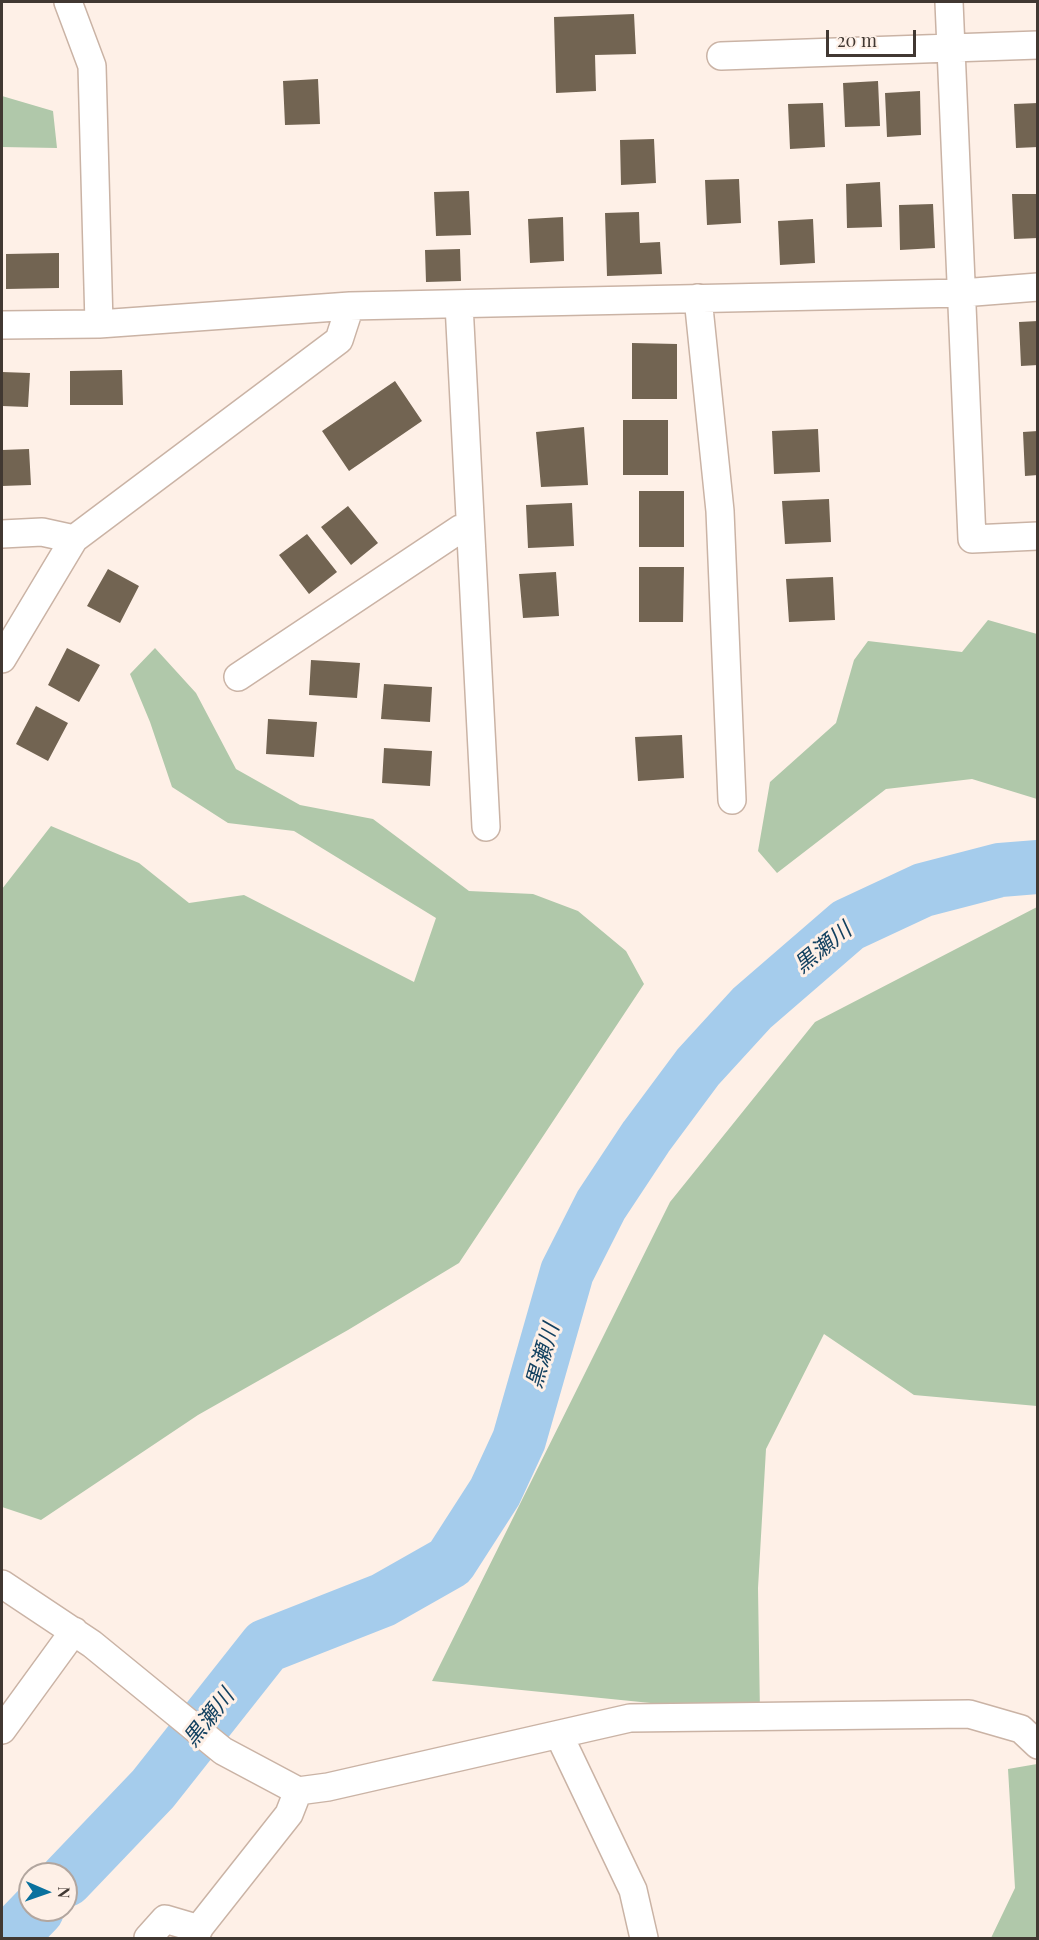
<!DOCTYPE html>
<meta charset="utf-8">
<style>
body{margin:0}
#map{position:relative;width:1039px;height:1940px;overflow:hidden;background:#fef0e7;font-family:"Playfair Display",serif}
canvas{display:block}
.frame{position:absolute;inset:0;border:3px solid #413832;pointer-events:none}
.north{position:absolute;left:18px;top:1862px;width:60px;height:60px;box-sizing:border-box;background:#fef0e7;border:2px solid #b2a69f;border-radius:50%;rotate:92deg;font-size:16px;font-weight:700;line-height:24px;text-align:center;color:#413832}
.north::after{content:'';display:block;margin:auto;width:21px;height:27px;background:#0a719e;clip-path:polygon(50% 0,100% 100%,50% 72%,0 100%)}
.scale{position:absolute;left:826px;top:30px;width:90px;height:27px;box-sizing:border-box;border:3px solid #413832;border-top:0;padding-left:8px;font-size:18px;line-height:21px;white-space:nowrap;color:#413832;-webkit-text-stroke:4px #fef0e7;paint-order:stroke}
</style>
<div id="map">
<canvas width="1039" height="1940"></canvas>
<div class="frame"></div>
<div class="north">N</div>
<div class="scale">20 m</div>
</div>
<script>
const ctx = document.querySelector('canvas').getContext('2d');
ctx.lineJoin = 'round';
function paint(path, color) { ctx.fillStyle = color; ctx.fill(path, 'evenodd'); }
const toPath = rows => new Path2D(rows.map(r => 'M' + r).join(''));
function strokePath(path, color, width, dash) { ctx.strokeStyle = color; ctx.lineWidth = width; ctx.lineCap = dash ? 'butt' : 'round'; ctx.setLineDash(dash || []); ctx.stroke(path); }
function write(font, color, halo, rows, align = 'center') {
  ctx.font = font + ' "Playfair Display","Noto Sans JP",serif'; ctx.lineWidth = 6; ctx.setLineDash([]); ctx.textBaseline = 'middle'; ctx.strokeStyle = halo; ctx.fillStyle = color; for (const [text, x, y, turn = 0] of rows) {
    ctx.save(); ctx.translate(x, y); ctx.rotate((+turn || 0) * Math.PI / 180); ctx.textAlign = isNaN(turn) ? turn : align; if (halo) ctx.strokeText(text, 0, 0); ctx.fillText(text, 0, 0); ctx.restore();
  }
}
const green = toPath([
 [2,96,53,111,57,148,2,147],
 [988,620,1037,634,1037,799,972,779,886,789,777,873,758,851,770,782,836,723,854,660,868,641,962,652],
 [155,648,196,693,236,769,300,805,373,819,469,891,533,894,578,911,626,951,644,984,459,1263,348,1330,198,1415,41,1520,2,1507,2,889,51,826,139,863,189,903,244,895,414,982,436,918,294,831,228,823,172,787,150,722,130,674],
 [1037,907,1037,1406,914,1395,824,1334,766,1449,758,1588,760,1714,432,1681,670,1202,815,1022],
 [1037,1764,1037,1938,991,1938,1015,1888,1008,1769]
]);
const river = toPath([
 [66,1880,153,1789,266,1646,383,1600,450,1562,495,1492,519,1440,567,1272,601,1205,646,1137,698,1067,752,1008,848,925,923,890,1000,870,1038,867],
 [10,1938,37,1910]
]);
const building = toPath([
 [634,14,636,54,595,55,596,91,556,93,554,17],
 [318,79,320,124,285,125,283,81],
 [878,81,880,126,845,127,843,83],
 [920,91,921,135,887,137,885,93],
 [823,103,825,147,790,149,788,104],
 [1038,103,1038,147,1016,148,1014,104],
 [654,139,656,183,621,185,620,140],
 [739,179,741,223,707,225,705,180],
 [880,182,882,227,847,228,846,184],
 [469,191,471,235,436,236,434,192],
 [1012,194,1038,194,1038,238,1014,239],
 [933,204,935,248,900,250,899,205],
 [639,212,640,243,660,242,662,274,607,276,605,213],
 [563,217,564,261,530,263,528,219],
 [813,219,815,263,780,265,778,221],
 [460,249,461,281,426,282,425,250],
 [59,253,59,288,6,289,6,254],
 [1038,321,1038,365,1021,366,1019,322],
 [632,343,677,344,677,399,632,399],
 [122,370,123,405,70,405,70,371],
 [2,372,30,373,28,407,2,406],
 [395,381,422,421,349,471,322,431],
 [623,420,668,420,668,475,623,475],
 [584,427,588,485,541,487,536,432],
 [818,429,820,472,774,474,772,431],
 [1038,431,1038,475,1025,476,1023,432],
 [29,449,31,485,2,486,2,450],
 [639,491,684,491,684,547,639,547],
 [829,499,831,542,785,544,782,501],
 [572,503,574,546,528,548,526,505],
 [348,506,378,543,351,565,321,527],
 [307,534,337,572,309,594,279,555],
 [639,567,684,567,683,622,639,622],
 [108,569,139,586,120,623,87,606],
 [556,572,559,616,523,618,519,574],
 [833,577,835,620,789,622,786,579],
 [67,648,100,665,79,702,48,685],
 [311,660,360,663,357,698,309,695],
 [384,684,432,687,430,722,381,719],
 [36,706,68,723,48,761,16,744],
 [268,719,317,722,314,757,266,754],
 [682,735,684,778,638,781,635,737],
 [384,748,432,751,430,786,382,783]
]);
const minor = toPath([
 [68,2,92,66,99,324],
 [949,2,972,539,1038,536],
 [721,56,1038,45],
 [698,298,720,511,732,800],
 [459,304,486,827],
 [2,325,99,324,350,306,962,293,1038,287],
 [2,534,42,532,74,539],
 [2,659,74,539,339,340,350,306],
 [238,677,460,529,470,527],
 [2,1584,92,1644,223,1751,298,1791,328,1787,630,1718,969,1714,1021,1729,1038,1745],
 [2,1730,74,1631],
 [559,1735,633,1890,644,1938],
 [148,1938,165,1919,199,1929],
 [191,1938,289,1814,298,1791]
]);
const waterNames = [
 ["黒瀬川",823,948,-39],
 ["黒瀬川",543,1356,-74],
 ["黒瀬川",209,1718,-52]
];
paint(green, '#b0c8aa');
strokePath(river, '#a5ccec', 54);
paint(building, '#726452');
strokePath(minor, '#cab3a5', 30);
strokePath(minor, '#fff', 27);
write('italic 22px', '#134160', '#fef0e7', waterNames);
</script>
